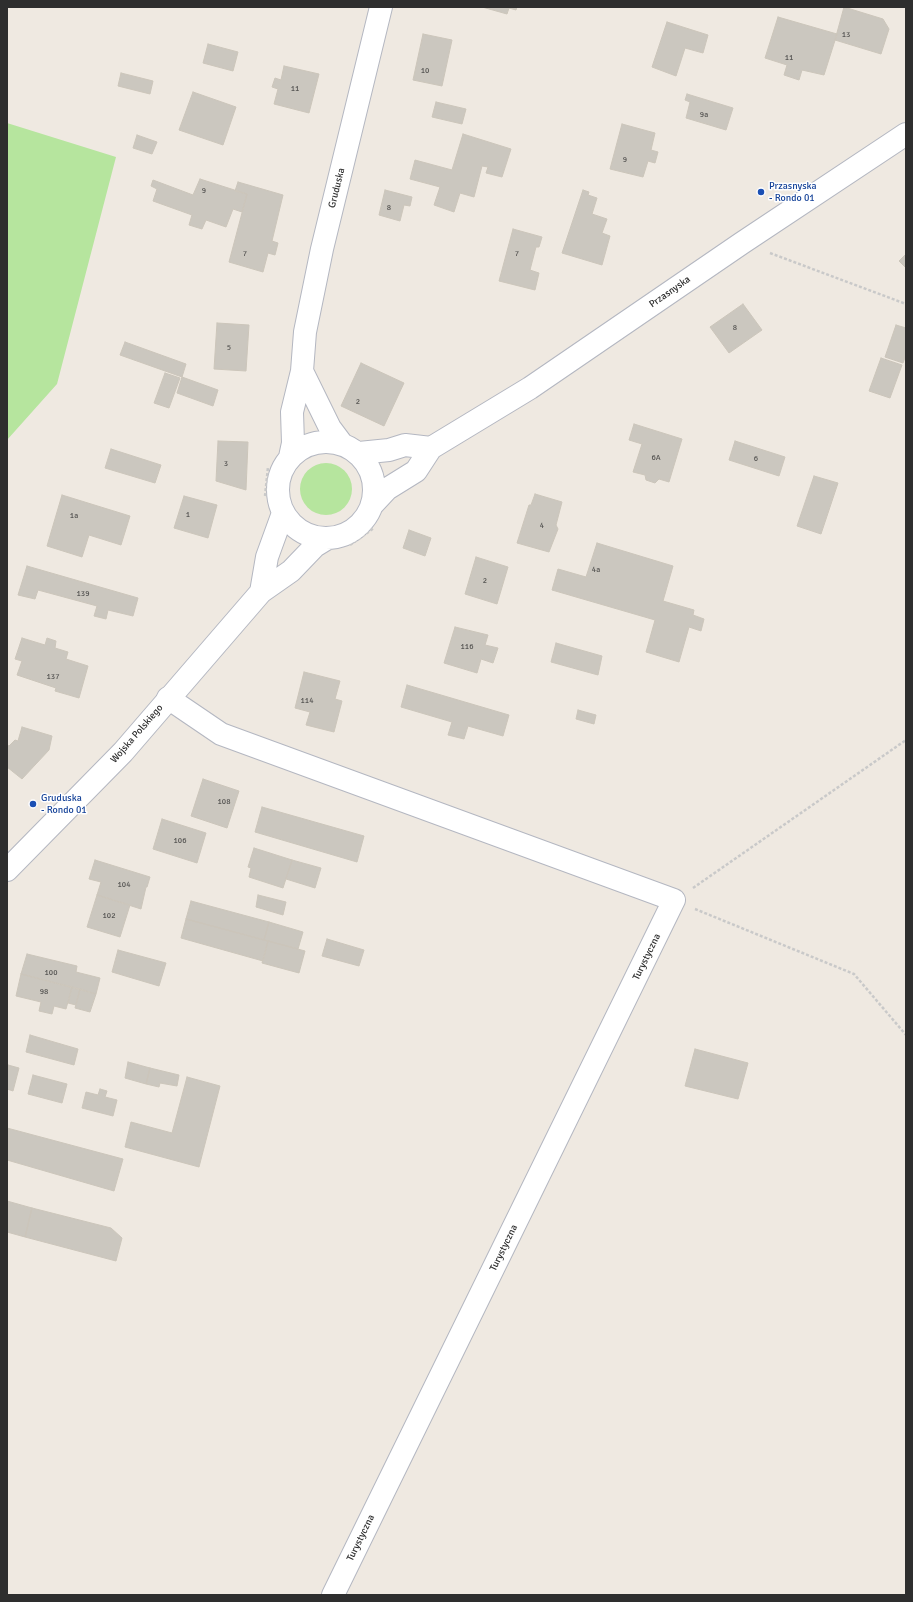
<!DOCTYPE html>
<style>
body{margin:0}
#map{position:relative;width:913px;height:1602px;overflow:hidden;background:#efe9e1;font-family:Signika,sans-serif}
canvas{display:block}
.frame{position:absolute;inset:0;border:8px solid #2e2e2e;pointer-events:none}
</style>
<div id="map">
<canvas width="913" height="1602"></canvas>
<div class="frame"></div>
</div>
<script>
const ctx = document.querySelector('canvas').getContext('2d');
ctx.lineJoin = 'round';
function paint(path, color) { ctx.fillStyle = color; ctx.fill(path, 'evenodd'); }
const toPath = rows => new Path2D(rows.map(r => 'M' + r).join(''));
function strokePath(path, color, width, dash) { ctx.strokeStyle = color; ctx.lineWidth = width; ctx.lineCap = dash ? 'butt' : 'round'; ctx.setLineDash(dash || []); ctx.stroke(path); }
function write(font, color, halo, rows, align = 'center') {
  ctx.font = font + ' Signika,sans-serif'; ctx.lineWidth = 3; ctx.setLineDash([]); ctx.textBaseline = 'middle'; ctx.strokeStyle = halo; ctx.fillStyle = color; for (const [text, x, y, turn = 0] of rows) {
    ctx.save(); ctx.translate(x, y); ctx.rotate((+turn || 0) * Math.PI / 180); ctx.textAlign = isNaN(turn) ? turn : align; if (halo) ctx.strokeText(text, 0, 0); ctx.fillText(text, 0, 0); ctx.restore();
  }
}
const green = toPath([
 [7,123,116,157,57,384,7,440],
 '300 489a26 26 0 1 1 52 0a26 26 0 1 1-52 0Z'
]);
const building = toPath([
 [482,7,517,7,516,10,509,8,507,14,482,7],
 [844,7,883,19,889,29,881,54,835,40,844,7],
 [778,17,837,34,824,75,802,70,799,80,784,75,787,65,765,58,778,17],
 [667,22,708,35,703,53,685,48,676,76,652,67,667,22],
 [423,34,452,40,442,86,413,80,423,34],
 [208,44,238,52,233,71,203,63,208,44],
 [284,66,319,74,309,113,274,104,278,89,272,87,275,78,281,80,284,66],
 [121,73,153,81,150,94,118,86,121,73],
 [193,92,236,107,223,145,179,130,193,92],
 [687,94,733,108,726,130,686,118,690,102,685,100,687,94],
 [436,102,466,109,462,124,432,117,436,102],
 [622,124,655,133,651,150,658,152,655,163,648,161,643,177,610,169,622,124],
 [463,134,511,149,502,177,486,173,488,167,482,166,474,197,460,193,454,212,434,205,440,187,410,179,415,160,452,170,463,134],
 [137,135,157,142,152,154,133,148,137,135],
 [200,179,247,194,242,212,233,209,226,227,206,220,202,229,189,225,192,215,153,201,157,189,151,186,153,180,193,195,200,179],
 [238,182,283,195,272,241,278,243,275,255,268,253,263,272,229,262,247,194,235,191,238,182],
 [385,190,412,197,410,206,404,205,400,221,379,215,385,190],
 [583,190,589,192,588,195,597,198,592,214,607,219,602,233,610,236,602,265,562,253,583,190],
 [513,229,542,237,539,247,536,247,530,270,539,273,535,290,499,281,513,229],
 [906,254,906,268,899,261,906,254],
 [743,304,762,330,729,353,710,327,743,304],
 [217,323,249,325,246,371,214,369,217,323],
 [896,325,906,328,906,355,903,363,885,357,896,325],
 [125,342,186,364,182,377,120,355,125,342],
 [881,358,902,365,890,398,869,391,881,358],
 [361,363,404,383,384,426,341,406,361,363],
 [165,373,180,378,169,408,154,403,165,373],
 [182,377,218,390,213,406,177,393,182,377],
 [634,424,682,439,669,482,659,479,655,483,646,480,645,475,633,472,642,444,629,440,634,424],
 [218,441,248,442,246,490,216,481,218,441],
 [735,441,785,457,779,476,729,460,735,441],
 [111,449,161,465,155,483,105,468,111,449],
 [814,476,838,483,821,534,797,526,814,476],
 [535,494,562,502,556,525,558,529,549,552,517,543,529,505,531,505,535,494],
 [62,495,130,516,121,545,89,535,82,557,47,546,62,495],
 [184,496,217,505,208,538,174,528,184,496],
 [409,530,431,538,425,556,403,548,409,530],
 [597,543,673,566,663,601,694,610,693,615,704,619,701,631,689,627,679,662,646,652,655,620,552,590,558,569,586,577,597,543],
 [476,557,508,567,497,604,465,594,476,557],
 [27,566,138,598,133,616,108,610,106,619,94,616,97,606,38,590,35,599,18,595,27,566],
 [455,627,488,635,485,645,498,648,493,663,481,659,477,673,444,663,455,627],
 [22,638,45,645,47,638,56,641,55,648,68,652,66,659,88,666,79,698,55,691,56,688,17,675,22,661,15,659,22,638],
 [556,643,602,656,598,675,551,662,556,643],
 [304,672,340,681,335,699,342,701,334,732,306,725,310,712,295,708,304,672],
 [407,685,509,715,503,736,468,726,464,739,448,735,452,722,401,707,407,685],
 [578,710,596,715,594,724,576,719,578,710],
 [22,727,52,736,49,750,22,779,7,767,7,745,9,746,15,740,18,741,22,727],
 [203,779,239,791,227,828,191,816,203,779],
 [262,807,364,836,357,862,255,832,262,807],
 [162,819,206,833,197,863,153,849,162,819],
 [254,848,292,860,283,888,249,877,251,868,248,867,254,848],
 [95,860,150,877,147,887,146,887,141,909,97,895,101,882,89,879,95,860],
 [292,860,321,868,315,888,286,879,292,860],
 [97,895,130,905,120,937,87,927,97,895],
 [258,895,286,902,283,915,256,907,258,895],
 [191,901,269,922,264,940,186,919,191,901],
 [186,919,268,941,263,961,181,938,186,919],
 [269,922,303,932,298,949,264,940,269,922],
 [327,939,364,950,359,966,322,956,327,939],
 [268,941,305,951,299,973,262,963,268,941],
 [118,950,166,963,159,986,112,972,118,950],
 [27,954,77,966,76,972,100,978,96,994,21,974,27,954],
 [21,974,72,987,66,1009,54,1006,52,1014,39,1011,41,1002,16,996,21,974],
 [72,987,80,989,76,1005,68,1003,72,987],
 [80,989,96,994,90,1012,75,1008,80,989],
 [30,1035,78,1049,74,1065,26,1052,30,1035],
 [695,1049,748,1063,738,1099,685,1086,695,1049],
 [128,1062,150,1068,146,1084,125,1078,128,1062],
 [8,1065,19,1068,13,1091,7,1089,8,1065],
 [150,1068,179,1075,177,1086,160,1083,159,1087,146,1084,150,1068],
 [33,1075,67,1084,62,1103,28,1094,33,1075],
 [187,1077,220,1086,199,1167,125,1147,131,1122,172,1133,187,1077],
 [100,1089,107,1091,105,1097,117,1100,113,1116,82,1108,86,1092,98,1095,100,1089],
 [7,1128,123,1159,114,1191,7,1160,7,1128],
 [7,1201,32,1208,25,1237,7,1232,7,1201],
 [32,1208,111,1228,122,1238,116,1261,25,1237,32,1208]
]);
const path = toPath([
 [770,253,906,304],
 [265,496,268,467],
 [350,545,374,528],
 [693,888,906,740],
 [695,909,854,974,906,1035]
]);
const minor = toPath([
 [168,698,221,734,674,900,333,1595]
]);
const secondary = toPath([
 [302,371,330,428,342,444],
 '278 490a48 48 0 1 1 96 0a48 48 0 1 1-96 0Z',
 [359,453,389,450,405,445,431,448],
 [290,457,293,443,292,412,302,371,305,332,322,249,381,7],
 [373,504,387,489,416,471,431,448,530,388,742,243,906,134],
 [261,592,267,557,283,513],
 [7,870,123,752,261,592,291,571,315,546,328,538]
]);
const markers = [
 [761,192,4,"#1a4fb4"],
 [33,804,4,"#1a4fb4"]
];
const numberNames = [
 ["13",846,35],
 ["11",789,58],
 ["10",425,71],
 ["11",295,89],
 ["9a",704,115],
 ["9",625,160],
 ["9",204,191],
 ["8",389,208],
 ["7",245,254],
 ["7",517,254],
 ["8",735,328],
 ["5",229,348],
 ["2",358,402],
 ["6A",656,458],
 ["6",756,459],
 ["3",226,464],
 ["1",188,515],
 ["1a",74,516],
 ["4",542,526],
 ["4a",596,570],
 ["2",485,581],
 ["139",83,594],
 ["116",467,647],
 ["137",53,677],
 ["114",307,701],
 ["108",224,802],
 ["106",180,841],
 ["104",124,885],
 ["102",109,916],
 ["100",51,973],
 ["98",44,992]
];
const transitNames = [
 ["Przasnyska",769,186],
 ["- Rondo 01",769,198],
 ["Gruduska",41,798],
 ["- Rondo 01",41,810]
];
const streetNames = [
 ["Gruduska",337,188,-76],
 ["Przasnyska",670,292,-35],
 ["Wojska Polskiego",137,734,-49],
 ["Turystyczna",647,957,-64],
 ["Turystyczna",504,1248,-64],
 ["Turystyczna",361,1538,-64]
];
paint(green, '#b6e59e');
paint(building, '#cbc7bf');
strokePath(building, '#cbc5ba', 1);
strokePath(minor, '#b4b7c1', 24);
strokePath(secondary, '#b4b7c1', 24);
strokePath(path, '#c9c9c9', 2.5, [3, 2]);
strokePath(minor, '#fff', 22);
strokePath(secondary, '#fff', 22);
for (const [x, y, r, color] of markers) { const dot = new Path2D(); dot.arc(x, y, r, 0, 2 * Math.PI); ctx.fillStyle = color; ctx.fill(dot); strokePath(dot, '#fff', 1.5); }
write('8px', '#555452', null, numberNames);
write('10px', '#164399', '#fff', transitNames, 'left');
write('10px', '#2e2e2e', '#fff', streetNames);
</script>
